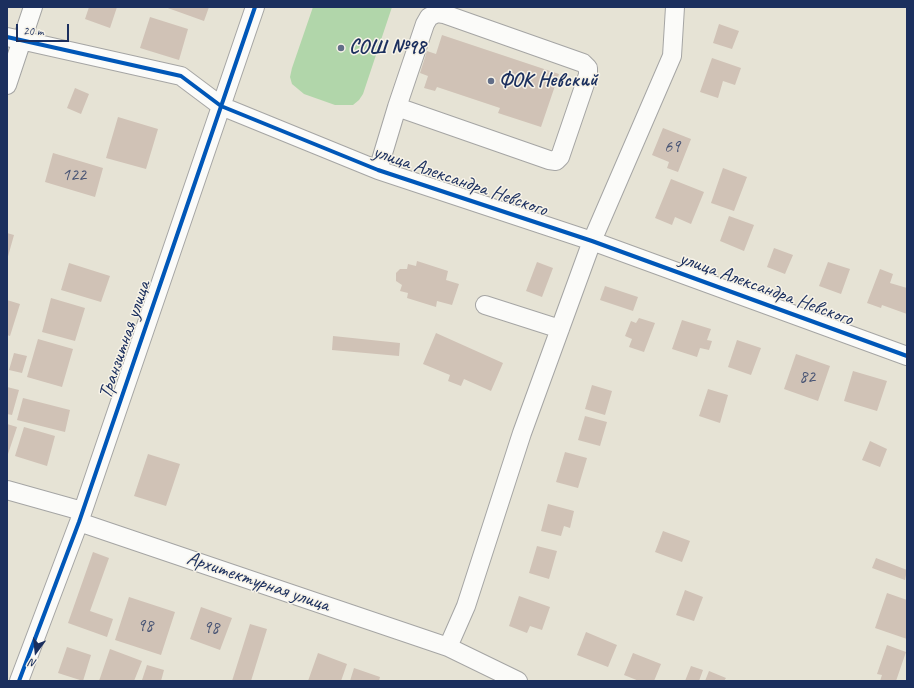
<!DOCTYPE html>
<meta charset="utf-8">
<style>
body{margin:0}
#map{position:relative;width:914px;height:688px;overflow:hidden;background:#e6e3d5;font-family:Caveat,sans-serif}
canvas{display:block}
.frame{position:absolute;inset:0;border:8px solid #1b2f5e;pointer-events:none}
.north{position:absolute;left:16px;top:632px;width:40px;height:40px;-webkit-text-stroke:3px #f7f3e8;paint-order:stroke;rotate:195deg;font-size:11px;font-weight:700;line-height:16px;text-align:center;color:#1b2f5e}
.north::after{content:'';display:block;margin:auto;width:14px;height:18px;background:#1b2f5e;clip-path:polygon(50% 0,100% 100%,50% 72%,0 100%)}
.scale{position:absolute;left:16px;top:24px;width:53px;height:18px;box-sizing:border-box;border:2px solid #1b2f5e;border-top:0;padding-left:5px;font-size:12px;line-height:14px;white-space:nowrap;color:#1b2f5e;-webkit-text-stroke:3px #f7f3e8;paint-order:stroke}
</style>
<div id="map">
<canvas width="914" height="688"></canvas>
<div class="frame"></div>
<div class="north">N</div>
<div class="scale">20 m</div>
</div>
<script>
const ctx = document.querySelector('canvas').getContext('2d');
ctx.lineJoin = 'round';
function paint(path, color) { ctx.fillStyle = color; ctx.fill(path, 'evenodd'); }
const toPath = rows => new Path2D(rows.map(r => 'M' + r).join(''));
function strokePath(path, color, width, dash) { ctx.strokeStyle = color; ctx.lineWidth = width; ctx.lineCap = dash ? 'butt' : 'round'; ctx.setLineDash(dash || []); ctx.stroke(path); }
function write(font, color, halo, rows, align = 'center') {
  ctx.font = font + ' Caveat,sans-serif'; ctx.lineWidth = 3; ctx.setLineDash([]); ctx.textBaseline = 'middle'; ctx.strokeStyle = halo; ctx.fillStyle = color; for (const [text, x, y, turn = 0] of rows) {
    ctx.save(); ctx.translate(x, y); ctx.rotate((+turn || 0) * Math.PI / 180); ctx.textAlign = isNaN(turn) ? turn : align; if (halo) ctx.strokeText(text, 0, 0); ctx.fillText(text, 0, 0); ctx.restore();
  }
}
const green = toPath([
 [313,7,392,7,363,94,359,100,353,105,335,105,304,94,292,84,290,77,292,68]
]);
const building = toPath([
 [89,7,117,7,110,28,85,19],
 [165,7,209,7,204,21],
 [150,17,188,29,179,60,140,48],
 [719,24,739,31,732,49,713,43],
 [442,35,559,74,541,127,498,113,500,108,437,87,435,91,424,88,428,76,420,73,427,51,436,54],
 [712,58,741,68,735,85,723,81,718,98,700,92],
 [75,88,89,94,81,114,67,108],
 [118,117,158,129,146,169,106,158],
 [663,128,691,139,678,172,667,168,669,162,652,155],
 [53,153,103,168,95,197,45,182],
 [723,168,747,177,734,211,711,203],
 [671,179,704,192,691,224,675,217,672,225,655,218],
 [729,216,754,225,744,251,720,241],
 [7,233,14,235,7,260],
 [774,248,793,255,785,274,767,267],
 [417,261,448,271,446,280,459,284,452,305,437,301,436,307,407,298,408,293,400,291,402,285,396,281,396,273,400,269,407,269,408,264,416,266],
 [537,262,553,268,542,297,526,291],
 [828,262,850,269,841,294,819,286],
 [69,263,110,276,101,302,61,290],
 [880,269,893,274,890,283,907,288,907,314,882,305,881,308,867,303],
 [605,286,638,297,633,311,600,300],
 [51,298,85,308,75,341,42,332],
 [7,300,20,304,10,336,7,335],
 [639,318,655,323,644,352,629,347,632,339,625,336,631,321,636,323],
 [682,320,711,329,707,340,712,341,709,350,700,348,697,357,672,349],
 [436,333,503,363,491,391,464,379,461,386,448,381,450,375,423,364],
 [333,336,400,343,399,356,332,350],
 [38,339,73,349,62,387,27,377],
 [737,340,761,348,751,375,728,367],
 [14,353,27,356,22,373,9,370],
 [796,354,830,366,818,401,784,389],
 [853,371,887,381,877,411,844,401],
 [592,385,612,391,605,415,585,409],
 [7,387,19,390,12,415,7,414],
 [708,389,728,395,720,423,699,416],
 [23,398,70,410,65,432,17,420],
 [585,416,607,422,600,446,578,440],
 [7,424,17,427,7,457],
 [24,427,55,436,47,466,15,456],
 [870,441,887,449,880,467,862,460],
 [565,452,587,458,578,488,556,482],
 [148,454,180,464,166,506,134,496],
 [548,504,574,511,570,528,564,526,561,536,541,531],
 [663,531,690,541,682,562,655,552],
 [537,546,557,551,549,579,529,573],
 [93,552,109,558,90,611,113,619,107,637,68,623],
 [876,558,907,570,905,580,872,568],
 [685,590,703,597,694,621,676,615],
 [887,593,907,600,907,639,875,628],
 [519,596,550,607,542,630,530,626,527,633,509,626],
 [129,597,175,612,161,655,115,640],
 [201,607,232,618,220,650,190,639],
 [250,624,267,629,251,681,232,681],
 [586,632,617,645,608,667,577,655],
 [887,645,906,652,896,681,880,681,882,675,877,674],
 [67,647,91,655,83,681,58,673],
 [110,649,142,661,134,681,99,681],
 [318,653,347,664,341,681,308,681],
 [633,653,661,664,654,681,639,681,624,675],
 [147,665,164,670,161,681,142,680],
 [691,666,703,670,699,681,685,681],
 [354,668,380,677,379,681,350,681],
 [709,671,726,678,724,681,705,681]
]);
const minor = toPath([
 [7,37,181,76,221,106,378,170,592,241,907,356],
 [7,85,33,7],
 [378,170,397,107,425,24,429,17,437,13,444,14,583,63,588,68,588,75,560,157,556,161,549,160,397,107],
 [485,305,560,329],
 [7,490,82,511,79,522,448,647,518,681],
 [448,647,466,606,522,433,592,241,672,56,675,7],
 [19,681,79,522,255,7]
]);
const cycleway = toPath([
 [7,37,181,76,221,106,378,170,592,241,907,356],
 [19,681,79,522,255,7]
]);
const markers = [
 [341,48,4,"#626e88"],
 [491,81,4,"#626e88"]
];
const numberNames = [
 ["69",672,147],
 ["122",74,175],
 ["82",807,377],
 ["98",145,626],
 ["98",211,628]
];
const poiNames = [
 ["СОШ №98",349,48],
 ["ФОК Невский",499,81]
];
const streetNames = [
 ["улица Александра Невского",460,181,19],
 ["улица Александра Невского",766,289,20],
 ["Транзитная улица",125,340,-71],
 ["Архитектурная улица",258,582,19]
];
paint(green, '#b1d6aa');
paint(building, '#d0c2b6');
strokePath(minor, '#a5a5a4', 20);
strokePath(minor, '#fbfbf9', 18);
strokePath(cycleway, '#0057b8', 4);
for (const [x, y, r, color] of markers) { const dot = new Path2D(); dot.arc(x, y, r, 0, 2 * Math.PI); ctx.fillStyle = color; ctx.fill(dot); strokePath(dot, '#f7f3e8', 1.5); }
write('18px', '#485474', null, numberNames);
write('bold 20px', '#1b2f5e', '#f7f3e8', poiNames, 'left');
write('20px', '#1b2f5e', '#f7f3e8', streetNames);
</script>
